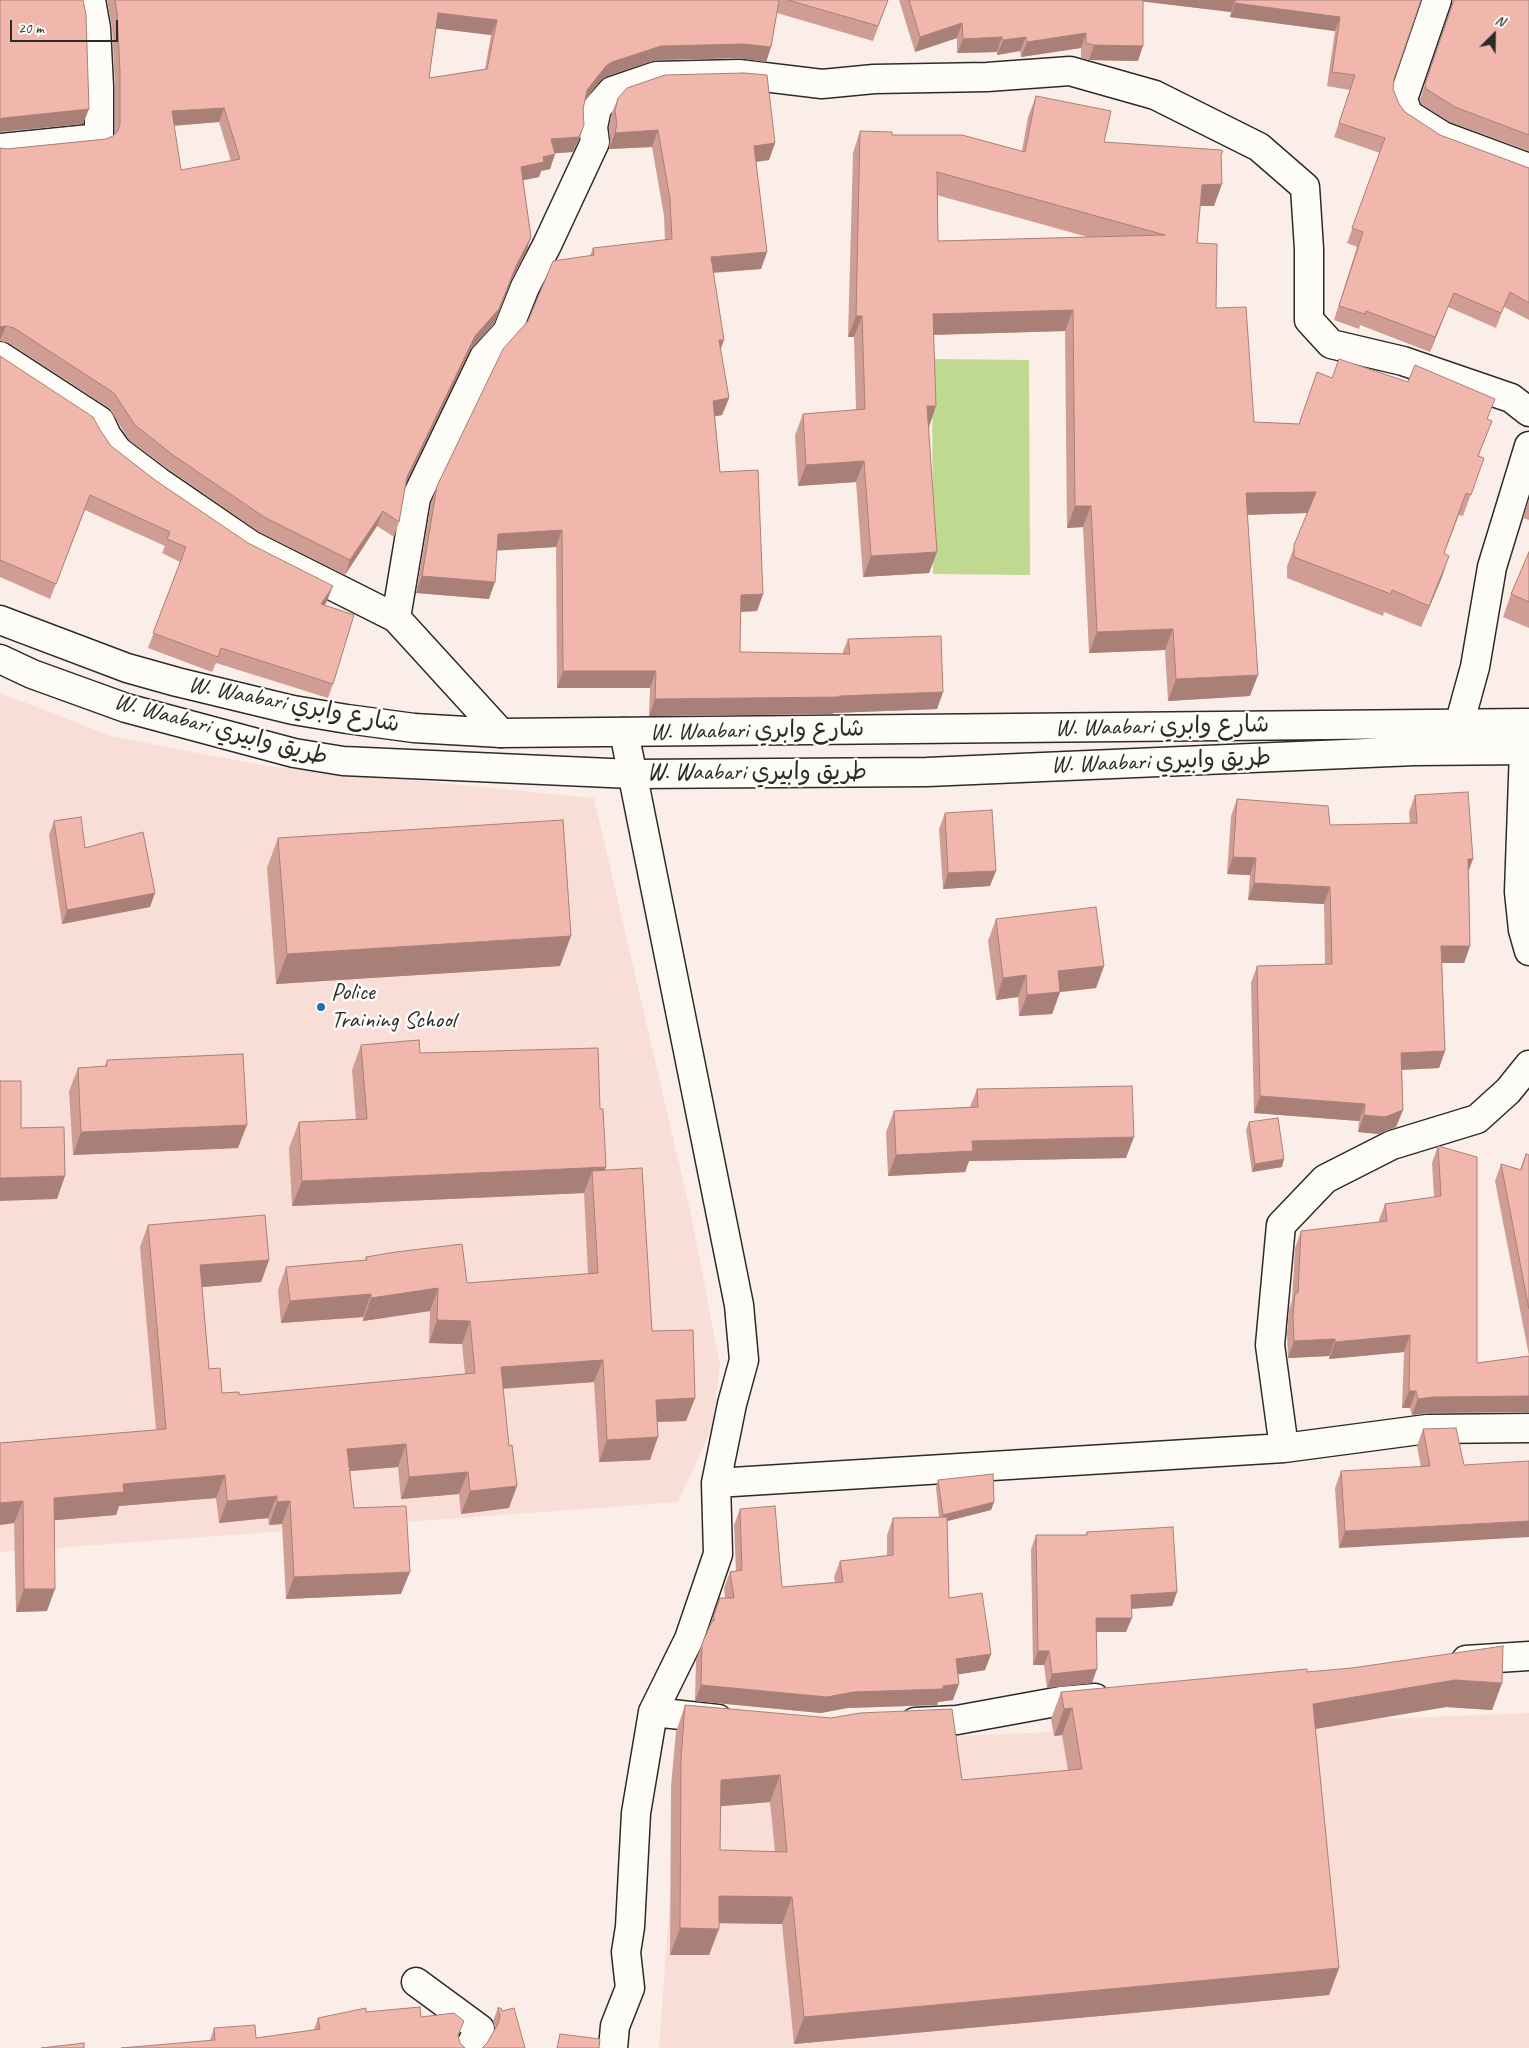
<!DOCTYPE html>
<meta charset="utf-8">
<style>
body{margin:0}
#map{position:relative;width:1529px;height:2048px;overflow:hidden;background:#fbeee8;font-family:Caveat,sans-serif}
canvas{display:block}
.north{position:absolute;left:1469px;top:10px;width:50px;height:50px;-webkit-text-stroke:4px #fdfcf7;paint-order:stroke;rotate:23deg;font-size:14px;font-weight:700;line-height:20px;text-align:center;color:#2b2b2b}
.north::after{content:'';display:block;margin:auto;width:18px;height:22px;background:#2b2b2b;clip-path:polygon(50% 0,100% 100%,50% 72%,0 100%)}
.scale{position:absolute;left:10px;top:20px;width:108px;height:22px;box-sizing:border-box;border:2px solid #2b2b2b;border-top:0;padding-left:6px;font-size:15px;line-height:18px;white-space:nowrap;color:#2b2b2b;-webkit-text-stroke:4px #fdfcf7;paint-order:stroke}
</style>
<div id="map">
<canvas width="1529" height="2048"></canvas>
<div class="north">N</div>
<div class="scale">20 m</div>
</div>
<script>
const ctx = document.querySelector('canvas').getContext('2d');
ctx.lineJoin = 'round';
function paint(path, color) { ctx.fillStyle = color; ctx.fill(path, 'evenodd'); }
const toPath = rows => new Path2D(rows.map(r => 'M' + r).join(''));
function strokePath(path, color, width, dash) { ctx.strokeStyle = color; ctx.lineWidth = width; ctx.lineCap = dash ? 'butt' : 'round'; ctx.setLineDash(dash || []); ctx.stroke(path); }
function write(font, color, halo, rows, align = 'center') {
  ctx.font = font + ' Caveat,"Playpen Sans Arabic",sans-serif'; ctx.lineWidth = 5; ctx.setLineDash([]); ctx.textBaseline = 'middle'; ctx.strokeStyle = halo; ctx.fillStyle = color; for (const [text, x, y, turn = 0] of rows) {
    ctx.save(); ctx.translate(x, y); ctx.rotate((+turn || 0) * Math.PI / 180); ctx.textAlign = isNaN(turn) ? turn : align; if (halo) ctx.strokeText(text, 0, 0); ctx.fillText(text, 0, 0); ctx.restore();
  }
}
const built = toPath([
 [0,693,114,737,267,766,594,798,691,1215,720,1365,712,1428,678,1502,0,1552],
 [1529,1713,1529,2048,659,2048,681,1747]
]);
const green = toPath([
 [932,359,1029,360,1030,575,933,574]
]);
const street = toPath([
 [1437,0,1403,99,1408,114,1443,136,1529,168],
 [0,148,99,138,99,86,96,28,91,0],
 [0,356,100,421,107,436,118,451,159,482,251,545,396,618,501,733],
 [396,618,416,498,484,357,507,332,525,287,547,245,595,142,593,127,597,108,612,91,656,76,739,74,822,84,874,79,987,77,1070,71,1155,95,1259,147,1305,187,1309,249,1309,320,1331,344,1403,361,1511,398,1529,412],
 [1459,725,1475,667,1492,567,1529,446],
 [1524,750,1519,892,1523,930,1529,951],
 [1284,1448,1270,1345,1281,1225,1325,1179,1392,1145,1477,1119,1508,1091,1529,1065],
 [716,1483,1284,1448,1427,1429,1529,1428],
 [1466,1660,1529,1656],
 [653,1712,718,1719],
 [915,1722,957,1720,1061,1701,1095,1698],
 [416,1982,480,2029,469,2048],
 [613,2048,615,2026,630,1988,626,1952,630,1927,636,1813,653,1712,689,1639,718,1554,716,1483,732,1404,744,1360,739,1305,624,732]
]);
const secondary = toPath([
 [0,620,127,668,177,682,293,710,347,719,414,728,501,733,1529,723],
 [0,659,32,674,126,708,294,753,343,761,632,774,927,772,1414,751,1529,750]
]);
const wall = toPath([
 [107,0,888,0,873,41,777,13,771,47,766,62,739,58,656,60,607,76,600,81,585,100,579,140,573,152,555,153,550,169,541,171,539,177,523,180,531,237,526,252,511,281,494,324,470,350,406,482,399,522,394,537,377,526,345,575,259,532,168,469,129,440,109,408,9,343,0,341,0,148,7,149,106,139,113,136,115,134,115,86,112,27],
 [436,28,491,35,485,69,429,78],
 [219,122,231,161,181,170,174,126],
 [899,0,1421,0,1394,79,1393,89,1399,104,1405,112,1440,135,1529,168,1529,320,1504,307,1496,328,1448,307,1430,352,1360,325,1359,329,1334,320,1357,247,1347,243,1380,153,1334,137,1350,90,1327,86,1335,31,1230,17,1231,12,1143,1,1138,61,1089,60,1081,58,1081,48,1021,57,1020,51,997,55,997,52,957,53,957,38,915,52],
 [1452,0,1529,0,1529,151,1450,122,1421,104,1420,99,1452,5],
 [1036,96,1104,142,1221,156,1214,206,1200,206,1197,243,1216,308,1254,422,1299,424,1317,372,1332,378,1487,419,1479,456,1484,458,1463,516,1459,515,1444,554,1442,577,1421,627,1384,612,1383,616,1287,578,1287,566,1307,513,1247,515,1250,696,1168,701,1165,650,1089,653,1083,527,1067,528,1065,331,934,335,928,427,937,552,929,573,863,577,856,482,798,486,795,435,803,414,856,410,854,337,848,337,853,153,860,131,1022,151,1028,117],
 [938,195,940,196,1088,237,938,241],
 [618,98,775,143,769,160,756,162,767,252,761,269,713,273,720,349,729,398,722,415,715,416,720,472,763,594,757,611,740,612,740,652,842,654,848,639,943,692,937,709,833,713,833,714,649,716,650,688,557,688,556,547,497,550,489,599,416,593,431,503,437,486,590,256,593,248,665,240,664,216,652,147,609,149,610,140,609,128,611,115],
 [0,356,100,430,111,446,155,480,327,601,325,605,333,684,328,698,216,663,212,672,148,648,180,562,162,553,165,546,85,510,50,599,0,577],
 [1529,499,1529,520,1523,518],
 [1529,552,1529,628,1503,617,1511,594],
 [1415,795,1469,872,1470,946,1464,963,1442,963,1445,1051,1439,1068,1402,1070,1403,1110,1396,1127,1379,1134,1358,1132,1359,1121,1254,1113,1251,983,1257,966,1325,964,1324,904,1248,900,1250,875,1227,874,1231,816,1237,799,1330,825,1410,824,1409,812],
 [945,813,990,886,943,889,939,829],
 [54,821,85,848,150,907,62,924,49,835],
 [278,838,560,966,276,984,267,868],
 [996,919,1104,966,1096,988,1060,992,1052,1014,1019,1016,1018,997,996,1000,988,941],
 [361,1045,420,1053,600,1109,605,1171,652,1331,695,1398,686,1421,657,1422,650,1460,599,1462,594,1382,503,1389,509,1508,461,1514,459,1494,401,1499,398,1467,350,1471,354,1508,401,1594,286,1599,282,1524,269,1525,268,1518,219,1523,216,1498,119,1506,116,1515,54,1520,47,1611,16,1612,14,1523,0,1525,0,1443,156,1430,140,1247,148,1225,269,1260,261,1282,202,1287,209,1369,222,1393,239,1395,465,1374,462,1344,429,1343,430,1311,363,1321,363,1317,281,1323,278,1290,286,1267,365,1260,366,1257,467,1283,588,1274,584,1193,292,1206,289,1148,299,1122,356,1120,352,1070],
 [107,1060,238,1148,73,1155,69,1091,78,1068,105,1066],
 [977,1089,1126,1158,969,1161,965,1172,888,1176,886,1132,894,1111,970,1107],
 [1249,1122,1282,1167,1252,1172,1246,1130],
 [1438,1146,1477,1363,1529,1356,1495,1181,1501,1164,1520,1170,1526,1154,1529,1155,1529,1412,1427,1413,1412,1415,1410,1408,1402,1408,1404,1352,1329,1359,1329,1356,1288,1358,1287,1333,1289,1310,1292,1300,1295,1248,1301,1231,1379,1222,1379,1220,1385,1204,1434,1197,1432,1163],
 [1423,1429,1464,1465,1339,1548,1335,1488,1341,1471,1421,1467,1417,1446],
 [938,1480,994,1502,991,1510,947,1521,949,1598,991,1654,985,1670,958,1674,953,1700,938,1702,937,1705,847,1708,821,1713,695,1701,696,1660,702,1644,710,1625,720,1598,725,1598,724,1588,730,1572,736,1571,734,1525,740,1509,782,1587,835,1582,834,1577,840,1561,887,1556,887,1535,893,1518,939,1517,936,1488],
 [1087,1532,1177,1592,1172,1606,1131,1609,1126,1632,1096,1632,1092,1683,1047,1688,1044,1665,1033,1665,1031,1549,1036,1535,1085,1535],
 [1307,1672,1502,1683,1492,1710,1446,1707,1315,1729,1339,1968,1329,1995,794,2044,782,1924,719,1923,709,1955,670,1955,671,1786,676,1732,685,1705,962,1780,1068,1771,1062,1735,1054,1736,1051,1719,1061,1692],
 [770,1802,775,1852,720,1850,721,1806],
 [498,2008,502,2011,525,2048,487,2043,495,2029,493,2021],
 [366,2012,421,2017,458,2036,460,2043,210,2040,214,2028,256,2038,314,2030,318,2018]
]);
const shadedWall = toPath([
 [1138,0,1235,0,1231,12,1138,1],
 [1235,3,1340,17,1335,31,1230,17],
 [438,13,497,20,491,35,432,28],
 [962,23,957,38,915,52,920,37],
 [1086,33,1081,48,1021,57,1027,42],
 [1002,37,997,52,957,53,963,39],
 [1026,37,1020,51,997,55,1003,40],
 [744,44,771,47,766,62,739,58,656,60,607,76,600,81,582,104,587,90,606,66,612,62,661,46],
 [1094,45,1143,46,1138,61,1089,60],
 [224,108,219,122,167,126,172,111],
 [89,109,83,124,0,132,0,119,3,118],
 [584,125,579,140,573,152,546,154,551,139],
 [658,130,652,147,609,149,615,133],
 [775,143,769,160,748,163,754,146],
 [555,154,550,169,541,171,539,177,515,182,521,167,543,157],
 [1222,184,1214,206,1194,206,1202,185],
 [531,237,526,252,511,281,494,324,470,350,402,491,407,477,475,336,516,266],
 [767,252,761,269,705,273,711,257],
 [1454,293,1448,307,1430,352,1435,337],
 [1073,310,1065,331,925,335,933,314],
 [856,316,862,316,854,337,848,337],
 [6,326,0,340,0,341,0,327],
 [719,340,724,340,718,357],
 [729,398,722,415,707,418,713,401],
 [927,406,936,406,929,427,919,427],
 [864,461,856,482,798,486,806,465],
 [1316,492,1308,513,1238,515,1246,493],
 [1075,506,1091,506,1083,527,1067,528],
 [383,511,377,526,345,575,350,560],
 [562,530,556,547,491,551,498,534],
 [937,552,929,573,863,577,871,556],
 [1449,556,1442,577,1421,627,1429,606],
 [422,576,495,582,489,599,416,593],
 [333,586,327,601,316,619,321,604],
 [763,594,757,611,734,612,741,595],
 [1173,629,1165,650,1089,653,1097,632],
 [563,671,656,671,650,688,557,688],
 [1258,675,1250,696,1168,701,1176,679],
 [943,692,937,709,833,713,833,714,649,716,655,699,839,696],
 [1233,857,1256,858,1250,875,1227,874],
 [1468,859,1473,859,1467,876],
 [996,871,990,886,943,889,948,873],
 [1254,883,1330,887,1324,904,1248,900],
 [155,893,150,907,62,924,67,910],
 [571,936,560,966,276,984,287,954],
 [1441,946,1470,946,1464,963,1435,963],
 [1104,966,1096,988,1060,992,1052,1014,1019,1016,1027,995,1058,971],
 [1026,975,1018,997,996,1000,1003,978],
 [1445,1051,1439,1068,1395,1070,1401,1053],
 [1260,1096,1365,1104,1359,1121,1254,1113],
 [1403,1110,1396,1127,1379,1134,1358,1132,1364,1115],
 [247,1125,238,1148,73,1155,81,1132],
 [1134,1137,1126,1158,969,1161,965,1172,888,1176,896,1155,972,1141],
 [1284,1159,1282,1167,1252,1172,1255,1164],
 [606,1167,597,1193,592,1171,584,1193,292,1206,302,1181],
 [65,1176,57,1199,0,1201,0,1178],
 [269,1260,261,1282,192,1288,200,1265],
 [438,1288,430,1311,363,1321,371,1298],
 [371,1294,363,1317,281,1323,290,1301],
 [437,1320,470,1321,462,1344,429,1343],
 [1410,1335,1404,1352,1329,1359,1335,1342],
 [1335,1339,1329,1356,1288,1358,1294,1341],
 [603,1360,594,1382,493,1389,501,1367],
 [1409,1391,1416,1391,1410,1408,1402,1408],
 [1529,1396,1529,1412,1427,1413,1412,1415,1418,1399,1433,1397],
 [695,1398,686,1421,648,1422,656,1400],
 [658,1437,650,1460,599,1462,607,1440],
 [406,1444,398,1467,339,1472,347,1449],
 [468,1472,459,1494,401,1499,409,1477],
 [225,1475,216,1498,119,1506,116,1515,46,1521,54,1498,123,1484],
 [517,1486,509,1508,461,1514,470,1491],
 [277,1496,268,1518,219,1523,227,1501],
 [23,1501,14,1523,0,1525,0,1503],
 [290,1501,282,1524,269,1525,277,1502],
 [994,1502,991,1510,940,1523,943,1515],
 [1529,1521,1529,1537,1339,1548,1345,1531],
 [410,1572,401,1594,286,1599,294,1577],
 [24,1589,55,1589,47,1611,16,1612],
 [1177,1592,1172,1606,1126,1609,1131,1595],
 [1096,1618,1132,1618,1126,1632,1091,1632],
 [1038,1651,1049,1651,1044,1665,1033,1665],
 [991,1654,985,1670,950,1676,956,1659],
 [1097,1669,1092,1683,1047,1688,1052,1674],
 [1455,1680,1502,1683,1492,1710,1446,1707,1303,1731,1313,1704],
 [959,1684,953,1700,938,1702,937,1705,847,1708,821,1713,695,1701,701,1685,853,1692,943,1686],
 [1072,1708,1062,1735,1054,1736,1064,1709],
 [780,1775,770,1802,711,1807,721,1780],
 [719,1896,792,1897,782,1924,710,1923],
 [680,1928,719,1929,709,1955,670,1955],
 [1339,1968,1329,1995,794,2044,804,2017]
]);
const building = toPath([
 [0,0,83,0,86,15,89,109,3,118,0,119,0,0],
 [115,0,779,0,771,47,744,44,661,46,612,62,606,66,587,90,583,109,584,125,579,137,551,139,555,154,543,157,544,162,521,167,531,237,516,266,499,309,475,336,407,477,399,522,383,511,350,560,264,517,173,455,135,425,114,393,14,328,6,326,0,327,0,148,7,149,106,139,113,136,118,131,120,124,120,71,117,12,115,0],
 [438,13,497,20,487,69,429,78,438,13],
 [224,108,240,159,181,170,172,111,224,108],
 [788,0,888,0,878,26,788,0],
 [909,0,1143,0,1143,46,1094,45,1086,43,1086,33,1027,42,1026,37,1003,40,1002,37,963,39,962,23,920,37,909,0],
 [1235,0,1421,0,1394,79,1393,89,1399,104,1405,112,1440,135,1529,168,1529,303,1510,292,1501,313,1454,293,1435,337,1366,311,1365,314,1339,306,1363,232,1352,228,1385,138,1339,123,1355,75,1332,72,1340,17,1235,3,1235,0],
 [1454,0,1529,0,1529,135,1455,107,1426,89,1425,84,1454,0],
 [744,73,767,75,775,143,754,146,767,252,711,257,724,340,719,340,729,398,713,401,720,472,758,470,763,594,741,595,740,652,850,654,848,639,941,636,943,692,839,696,839,697,655,699,656,671,563,671,562,530,498,534,495,582,422,576,437,486,503,349,528,321,553,261,594,255,593,248,672,239,670,199,658,130,615,133,617,124,615,111,618,98,627,88,665,75,744,73],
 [1036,96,1111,111,1104,142,1221,150,1223,151,1221,155,1222,184,1202,185,1197,243,1217,244,1216,308,1246,307,1254,422,1299,424,1317,372,1332,378,1339,359,1408,382,1415,365,1495,399,1487,419,1492,421,1478,456,1484,458,1471,495,1466,493,1444,553,1449,556,1429,606,1392,590,1391,594,1294,557,1294,545,1316,492,1246,493,1258,675,1176,679,1173,629,1097,632,1091,506,1075,506,1073,310,933,314,936,406,927,406,937,552,871,556,864,461,806,465,803,414,865,409,862,316,856,316,860,131,892,132,892,135,962,135,1025,152,1036,96],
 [937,172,1165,235,938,241,937,172],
 [0,356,93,417,100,430,111,446,155,480,248,543,333,586,321,604,354,615,333,684,221,648,218,657,153,633,186,547,167,539,170,532,90,495,56,584,0,560,0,356],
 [1529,552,1529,602,1511,594,1529,552],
 [1468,792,1473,859,1468,859,1470,946,1441,946,1445,1051,1401,1053,1403,1110,1385,1117,1364,1115,1365,1104,1260,1096,1257,966,1332,964,1330,887,1254,883,1256,858,1233,857,1237,799,1328,806,1330,825,1417,823,1415,795,1468,792],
 [992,810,996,871,948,873,945,813,992,810],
 [81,817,85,848,143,832,155,893,67,910,54,821,81,817],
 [563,820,571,936,287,954,278,838,563,820],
 [1096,907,1104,966,1058,971,1060,992,1027,995,1026,975,1003,978,996,919,1096,907],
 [419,1040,420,1053,598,1048,600,1109,603,1109,606,1167,302,1181,299,1122,367,1119,361,1045,419,1040],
 [243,1054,247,1125,81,1132,78,1068,107,1066,107,1060,243,1054],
 [0,1081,21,1081,21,1128,64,1127,65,1176,0,1178,0,1081],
 [1132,1086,1134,1137,972,1141,973,1151,896,1155,894,1111,978,1107,977,1089,1132,1086],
 [1278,1118,1284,1159,1255,1164,1249,1122,1278,1118],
 [1438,1146,1477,1157,1477,1363,1529,1356,1529,1396,1433,1397,1418,1399,1416,1391,1409,1391,1410,1335,1335,1342,1335,1339,1294,1341,1293,1316,1295,1293,1298,1293,1301,1231,1387,1221,1385,1204,1441,1196,1438,1146],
 [1526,1154,1529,1155,1529,1309,1501,1164,1521,1170,1526,1154],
 [642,1168,652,1331,693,1330,695,1398,656,1400,658,1437,607,1440,603,1360,501,1367,509,1446,512,1445,517,1486,470,1491,468,1472,409,1477,406,1444,347,1449,354,1508,406,1506,410,1572,294,1577,290,1501,277,1502,277,1496,227,1501,225,1475,123,1484,124,1492,54,1498,55,1589,24,1589,23,1501,0,1503,0,1443,166,1429,148,1225,265,1215,269,1260,200,1265,209,1369,220,1368,222,1393,239,1392,239,1395,475,1373,470,1321,437,1320,438,1288,371,1298,371,1294,290,1301,286,1267,367,1260,366,1257,396,1252,462,1244,467,1283,598,1273,592,1171,642,1168],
 [1456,1428,1464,1465,1529,1461,1529,1521,1345,1531,1341,1471,1430,1466,1423,1429,1456,1428],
 [993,1474,994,1502,943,1515,938,1480,993,1474],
 [775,1506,782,1587,843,1582,840,1561,893,1555,893,1518,947,1517,949,1598,982,1593,991,1654,956,1659,959,1684,943,1686,943,1689,853,1692,827,1697,701,1685,702,1644,712,1621,714,1621,714,1615,720,1598,734,1598,730,1572,742,1570,740,1509,775,1506],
 [1173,1527,1177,1592,1131,1595,1132,1618,1096,1618,1097,1669,1052,1674,1049,1651,1038,1651,1036,1535,1087,1535,1087,1532,1173,1527],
 [1503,1646,1502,1683,1455,1680,1313,1704,1339,1968,804,2017,792,1897,719,1896,719,1929,680,1928,681,1759,685,1705,831,1718,860,1713,952,1709,962,1780,1082,1769,1072,1708,1064,1709,1061,1692,1307,1669,1307,1672,1352,1668,1503,1646],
 [780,1775,787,1852,720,1850,721,1780,780,1775],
 [420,2007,421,2017,454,2013,464,2021,458,2035,460,2043,465,2048,121,2048,215,2040,214,2028,255,2025,256,2038,320,2029,318,2018,366,2008,366,2012,420,2007],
 [498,2008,501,2008,502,2011,514,2008,525,2048,482,2048,487,2043,498,2024,500,2016,498,2008],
 [560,2034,600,2039,599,2048,557,2048,560,2034],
 [84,2043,84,2048,41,2048,84,2043]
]);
const markers = [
 [321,1007,5,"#1f6fb2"]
];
const streetNames = [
 ["W. Waabari شارع وابري",294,705,11],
 ["W. Waabari شارع وابري",1162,727,-1],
 ["W. Waabari طريق وابيري",221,730,15],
 ["W. Waabari شارع وابري",757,731,-1],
 ["W. Waabari طريق وابيري",1161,762,-2],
 ["W. Waabari طريق وابيري",757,773]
];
const poiNames = [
 ["Police",331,993],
 ["Training School",331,1021]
];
paint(built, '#f8ded6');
paint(green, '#c0d990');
strokePath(street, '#2b2b2b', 31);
strokePath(secondary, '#2b2b2b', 31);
strokePath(street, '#fdfcf7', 28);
strokePath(secondary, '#fdfcf7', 28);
paint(wall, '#d09d94');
paint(shadedWall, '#a98078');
paint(building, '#f2b7ac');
strokePath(building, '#a98078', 1);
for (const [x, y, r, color] of markers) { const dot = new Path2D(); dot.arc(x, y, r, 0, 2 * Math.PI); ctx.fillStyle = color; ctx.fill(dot); strokePath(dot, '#fdfcf7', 2); }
write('24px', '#2b2b2b', '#fdfcf7', streetNames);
write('24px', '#2b2b2b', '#fdfcf7', poiNames, 'left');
</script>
